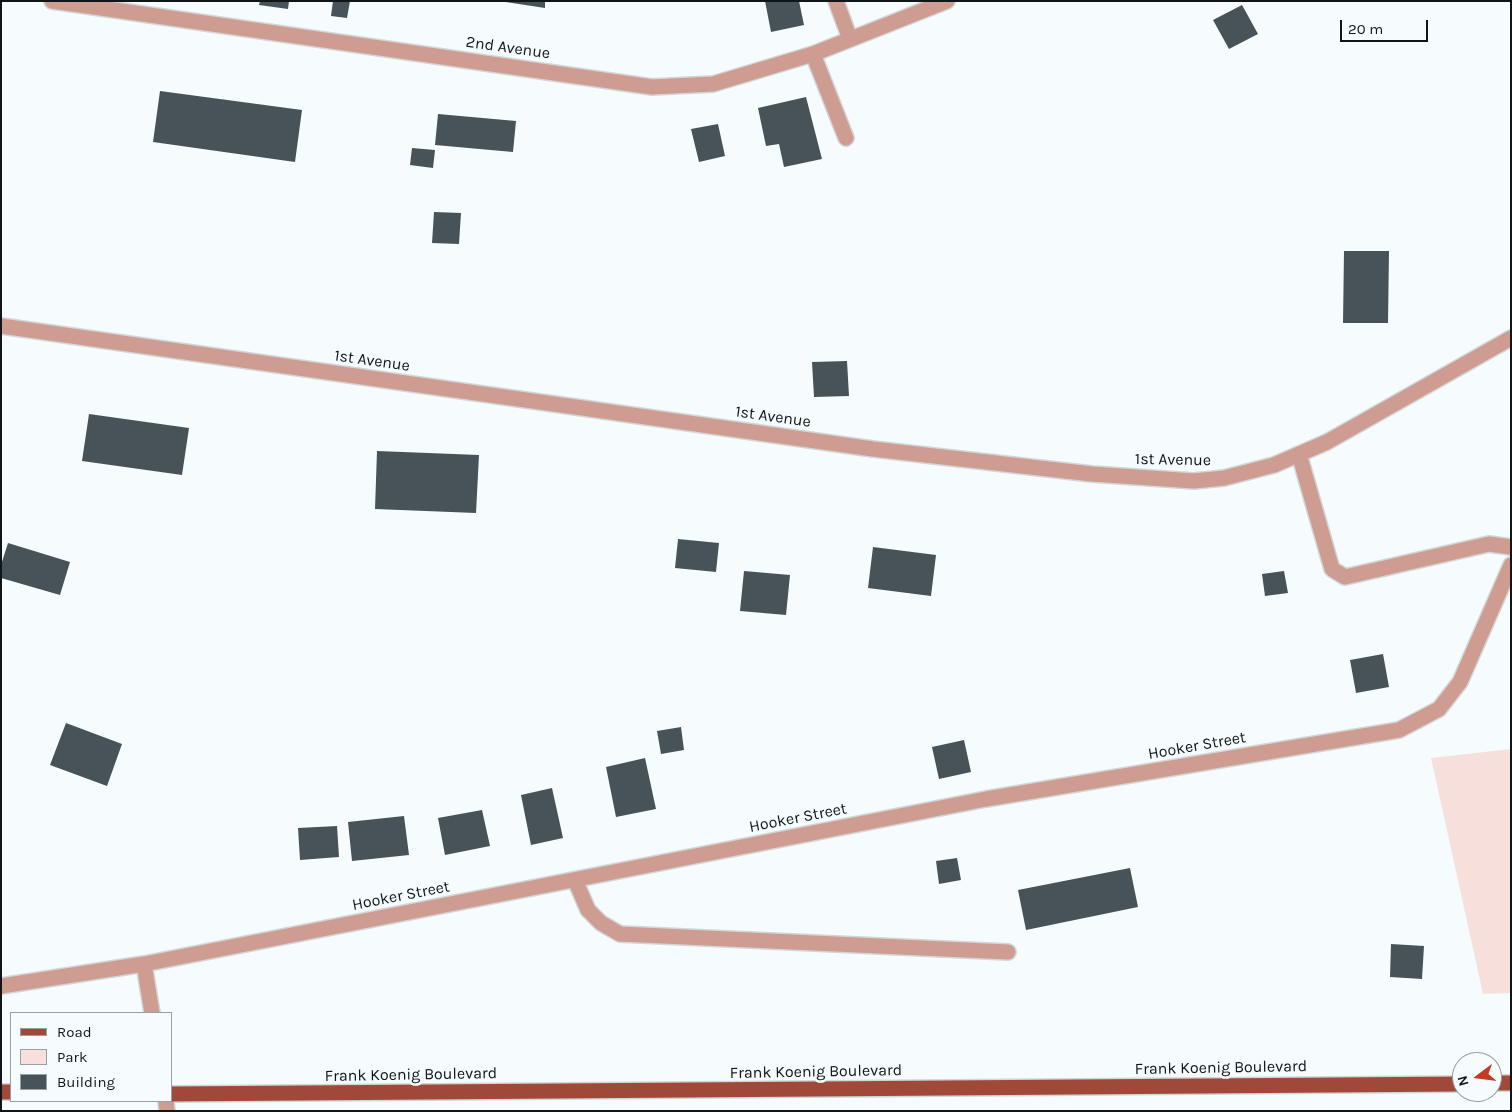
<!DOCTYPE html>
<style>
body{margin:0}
#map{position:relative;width:1512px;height:1112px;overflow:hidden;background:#f6fcfe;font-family:Karla,sans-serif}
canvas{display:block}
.frame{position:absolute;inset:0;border:2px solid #101517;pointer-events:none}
.legend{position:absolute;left:10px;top:1012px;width:162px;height:90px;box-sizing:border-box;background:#f6fcfe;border:1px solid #9aa0a2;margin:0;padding:6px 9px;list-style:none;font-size:15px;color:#101517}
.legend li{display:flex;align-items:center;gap:10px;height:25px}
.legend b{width:25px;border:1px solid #9aa0a2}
.north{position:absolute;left:1452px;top:1052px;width:50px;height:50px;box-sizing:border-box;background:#f6fcfe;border:1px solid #9aa0a2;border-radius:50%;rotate:255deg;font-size:14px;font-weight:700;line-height:20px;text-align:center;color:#101517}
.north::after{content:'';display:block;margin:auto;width:18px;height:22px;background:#c63a23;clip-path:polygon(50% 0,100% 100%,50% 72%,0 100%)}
.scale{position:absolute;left:1340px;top:20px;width:88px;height:22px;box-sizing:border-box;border:2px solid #101517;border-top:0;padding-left:6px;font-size:15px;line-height:18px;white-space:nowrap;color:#101517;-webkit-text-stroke:4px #f6fcfe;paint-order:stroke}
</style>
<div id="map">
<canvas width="1512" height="1112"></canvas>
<div class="frame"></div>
<ul class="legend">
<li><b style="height:6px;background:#a14939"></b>Road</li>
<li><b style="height:14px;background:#f7e0db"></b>Park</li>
<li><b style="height:14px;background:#475358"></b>Building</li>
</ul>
<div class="north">N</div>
<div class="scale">20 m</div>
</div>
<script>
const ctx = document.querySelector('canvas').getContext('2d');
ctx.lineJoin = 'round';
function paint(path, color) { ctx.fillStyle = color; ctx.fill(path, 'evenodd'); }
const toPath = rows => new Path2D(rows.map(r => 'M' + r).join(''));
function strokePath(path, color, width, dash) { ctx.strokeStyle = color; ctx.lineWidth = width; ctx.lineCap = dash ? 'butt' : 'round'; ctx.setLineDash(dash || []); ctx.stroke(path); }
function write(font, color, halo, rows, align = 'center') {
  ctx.font = font + ' Karla,sans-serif'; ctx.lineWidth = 5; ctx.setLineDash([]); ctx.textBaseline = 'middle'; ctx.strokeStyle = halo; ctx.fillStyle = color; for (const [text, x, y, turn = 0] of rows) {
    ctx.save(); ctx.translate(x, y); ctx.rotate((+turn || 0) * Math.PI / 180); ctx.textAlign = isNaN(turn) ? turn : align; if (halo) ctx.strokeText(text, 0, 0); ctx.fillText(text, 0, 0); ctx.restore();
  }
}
const green = toPath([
 [1511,749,1511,993,1483,994,1431,758]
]);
const building = toPath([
 [260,1,289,1,288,9,259,5],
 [333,1,350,1,347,18,331,16],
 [499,1,545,1,545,8],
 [765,1,799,1,804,25,771,32],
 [1242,5,1258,34,1229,49,1213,20],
 [160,91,302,110,295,162,153,142],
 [806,97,822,159,784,167,779,144,766,146,758,108],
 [438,114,516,121,513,152,435,145],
 [718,124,725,156,699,162,691,129],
 [412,148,435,150,433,168,410,165],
 [434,212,461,213,459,244,432,243],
 [1344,251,1389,251,1388,323,1343,323],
 [847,361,849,396,814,397,812,362],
 [89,414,189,428,182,475,82,461],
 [377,451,479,455,476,513,375,509],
 [678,539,719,543,716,572,675,568],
 [8,543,70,562,60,595,1,578,1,565],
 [873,547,936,555,931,596,868,588],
 [744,571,790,575,786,615,740,611],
 [1284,571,1288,593,1265,596,1262,574],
 [1383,654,1389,687,1356,693,1350,660],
 [66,723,122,744,107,786,50,765],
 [681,727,684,750,661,754,657,731],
 [964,740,971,772,939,779,932,747],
 [645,758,656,809,616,817,606,767],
 [552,788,563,838,531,845,521,795],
 [482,810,490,846,445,855,438,818],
 [404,816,409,855,352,861,348,822],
 [337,826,339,857,300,860,298,828],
 [957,858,961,880,939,884,936,861],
 [1130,868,1138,907,1026,930,1018,890],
 [1391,944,1424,946,1422,979,1390,977]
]);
const minor = toPath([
 [52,1,652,87,713,84,813,54,947,1],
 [836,1,850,39],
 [813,54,846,138],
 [1,326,873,449,1092,474,1194,481,1224,478,1274,465,1327,442,1511,338],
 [1299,454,1332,569,1345,577,1489,544,1511,547],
 [575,880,588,910,601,923,620,934,1008,952],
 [144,964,152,1013],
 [1,986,144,964,986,799,1399,730,1439,709,1460,682,1511,565],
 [166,1101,167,1111]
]);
const major = toPath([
 [1492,1083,1511,1083],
 [1,1092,11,1092],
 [171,1094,1462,1084]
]);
const streetNames = [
 ["2nd Avenue",508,48,8],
 ["1st Avenue",372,361,8],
 ["1st Avenue",773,417,8],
 ["1st Avenue",1173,460,1],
 ["Hooker Street",1197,746,-10],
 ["Hooker Street",798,818,-11],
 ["Hooker Street",401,896,-11],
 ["Frank Koenig Boulevard",1221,1068,-1],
 ["Frank Koenig Boulevard",816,1072,-1],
 ["Frank Koenig Boulevard",411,1075,-1]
];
paint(green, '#f7e0db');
paint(building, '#475358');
strokePath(minor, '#d1d7d9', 18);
strokePath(major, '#d1d7d9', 18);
strokePath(minor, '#cf9c91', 15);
strokePath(major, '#a14939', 15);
write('16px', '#101517', '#f6fcfe', streetNames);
</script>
